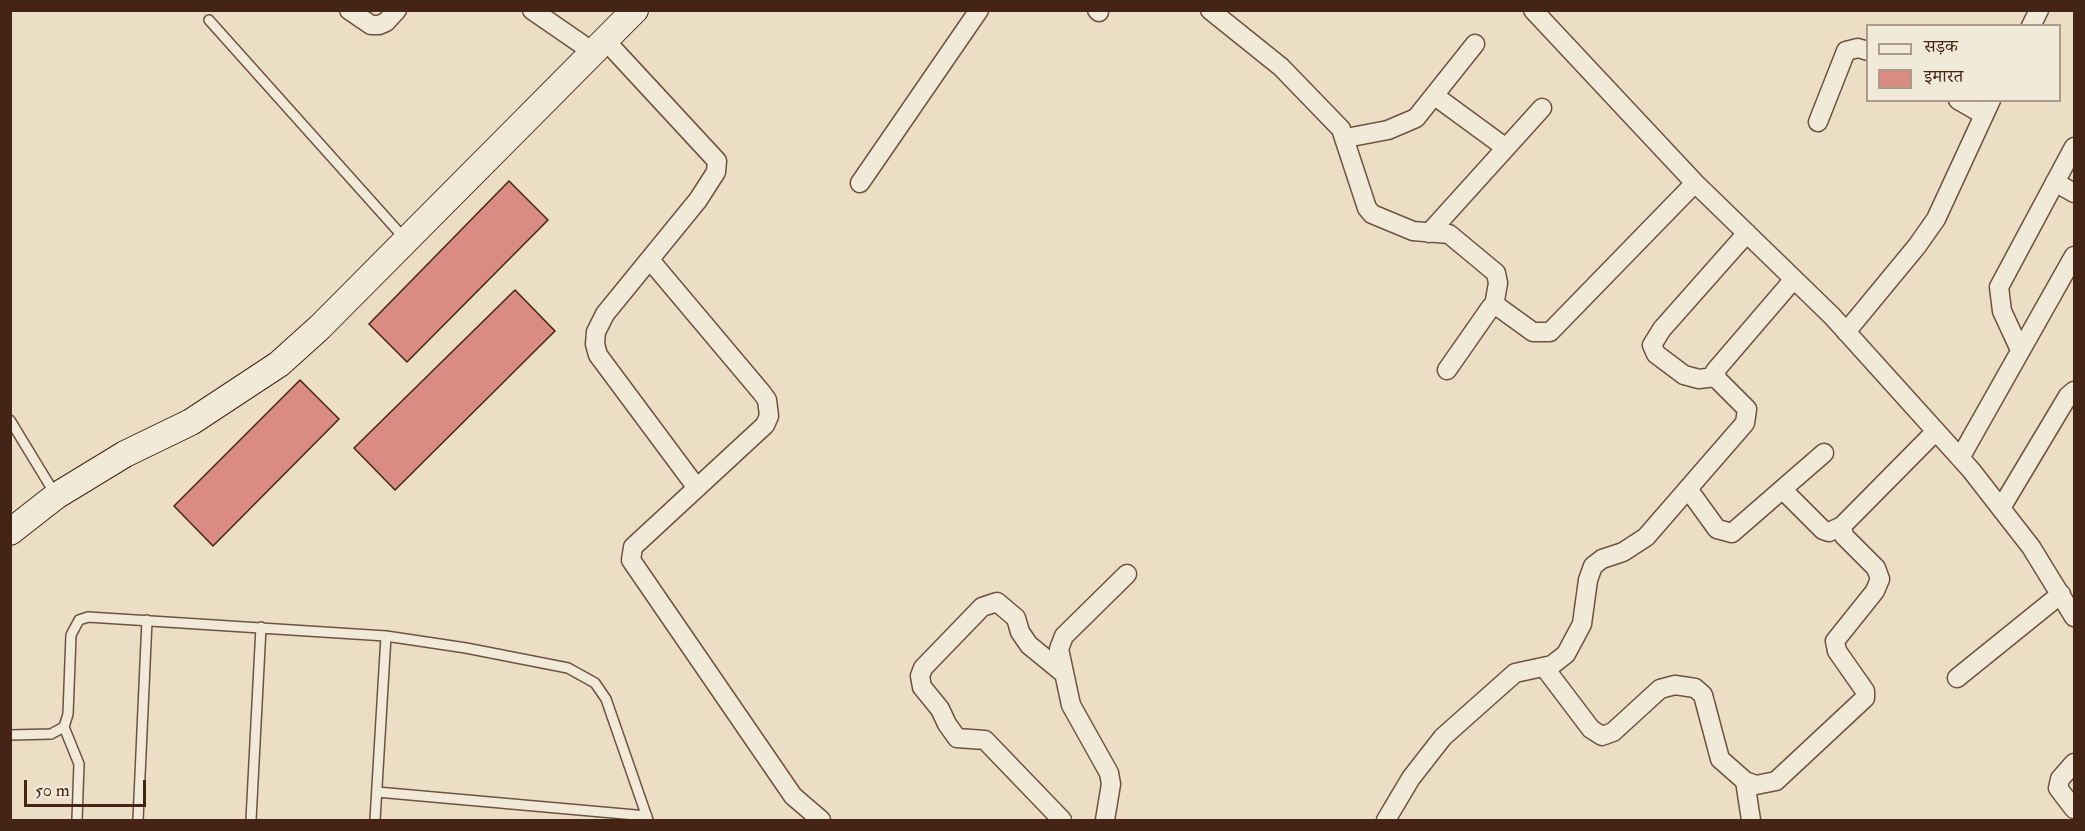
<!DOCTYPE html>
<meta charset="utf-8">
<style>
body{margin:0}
#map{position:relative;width:2085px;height:831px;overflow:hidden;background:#ebdec5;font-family:"IM FELL Double Pica","Noto Serif Devanagari",serif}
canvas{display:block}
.frame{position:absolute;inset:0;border:12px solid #442415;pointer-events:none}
.legend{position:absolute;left:1866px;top:24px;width:195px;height:78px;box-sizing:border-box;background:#f2ead9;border:2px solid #ac9b8b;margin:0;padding:8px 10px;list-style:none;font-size:18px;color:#442415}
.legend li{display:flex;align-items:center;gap:12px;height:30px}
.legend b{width:30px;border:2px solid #ac9b8b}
.scale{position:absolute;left:24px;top:780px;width:122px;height:27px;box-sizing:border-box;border:3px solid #442415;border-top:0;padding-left:8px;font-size:18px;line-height:21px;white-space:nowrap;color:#442415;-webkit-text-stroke:4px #f2ead9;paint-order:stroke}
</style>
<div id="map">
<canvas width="2085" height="831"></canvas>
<div class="frame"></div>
<ul class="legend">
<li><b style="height:8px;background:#f2ead9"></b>सड़क</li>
<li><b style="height:16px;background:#da8c82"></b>इमारत</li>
</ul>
<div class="scale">50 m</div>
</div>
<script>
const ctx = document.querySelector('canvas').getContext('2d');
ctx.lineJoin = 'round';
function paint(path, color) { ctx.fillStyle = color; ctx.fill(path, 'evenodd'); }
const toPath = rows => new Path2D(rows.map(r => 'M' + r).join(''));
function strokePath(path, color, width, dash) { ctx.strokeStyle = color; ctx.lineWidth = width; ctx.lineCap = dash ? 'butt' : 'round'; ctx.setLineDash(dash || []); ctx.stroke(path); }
const building = toPath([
 [509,181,548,220,407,362,369,324,509,181],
 [515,290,555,331,395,490,354,448,515,290],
 [300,380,339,419,213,546,174,506,300,380]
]);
const lane = toPath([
 [209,20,405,239],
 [10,420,55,494],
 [64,727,79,764,77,820],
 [10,735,51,734,64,727,68,714,71,635,79,620,88,617,386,636,466,648,568,668,595,683,606,699,648,820],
 [377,792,647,816],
 [138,820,147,620],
 [251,820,261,627],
 [375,820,386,636]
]);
const street = toPath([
 [349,10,371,25,379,25,386,22,397,10],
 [532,10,593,52],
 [1097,10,1099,12],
 [1210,10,1281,67,1341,129,1367,208,1372,214,1413,231,1449,234,1496,273,1498,283,1494,306],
 [1533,10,1695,183,1832,316,1971,470,2031,547,2074,617],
 [2031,26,2039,10],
 [605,40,717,161,716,172,698,200,605,314,596,332,595,344,598,355,697,488],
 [1435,96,1506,148],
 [1958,100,1984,115],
 [1818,122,1846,51,1858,48,1868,51],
 [1346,138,1388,130,1416,118,1475,44],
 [2055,182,2074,193],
 [860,183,979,10],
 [1429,233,1542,108],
 [650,260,762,393,767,400,769,416,765,425,633,547,631,560,793,796,821,820],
 [1846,332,1917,246,1936,219,1991,100],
 [2020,350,2002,311,1999,287,2074,147],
 [1447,370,1491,307,1497,306,1533,332,1550,332,1695,183],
 [1715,377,1699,379,1684,375,1656,354,1652,345,1662,329,1747,233],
 [1960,458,2074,256],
 [1688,489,1717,529,1732,533,1824,453],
 [1784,491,1823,530,1829,532,1842,526],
 [2001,508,2068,396,2074,391],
 [1544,667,1591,729,1602,736,1613,732,1660,689,1675,685,1695,688,1703,695,1720,759,1745,781,1756,785,1776,781,1865,698,1865,691,1837,651,1835,641,1875,591,1880,579,1876,568,1844,536,1842,526,1936,431],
 [1062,672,1029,645,1020,632,1016,618,997,602,982,607,923,668,920,676,922,687,940,709,947,724,957,738,985,740,1062,820],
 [1957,678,2061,594],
 [2074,763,2060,779,2058,788,2074,809],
 [1745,781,1751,820],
 [1105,820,1111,784,1109,773,1071,705,1059,649,1064,636,1127,574],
 [1386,820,1411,778,1443,737,1515,673,1552,665,1566,654,1582,624,1588,580,1593,566,1602,559,1623,552,1646,537,1745,423,1747,409,1718,380,1715,371,1794,279]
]);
const secondary = toPath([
 [10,532,56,496,125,454,191,422,279,364,320,327,635,10]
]);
paint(building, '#da8c82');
strokePath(building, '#442415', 1.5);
strokePath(lane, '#6e5241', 12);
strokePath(street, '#6e5241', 21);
strokePath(secondary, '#442415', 28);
strokePath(lane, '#f2ead9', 9);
strokePath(street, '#f2ead9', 18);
strokePath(secondary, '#f2ead9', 26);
</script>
